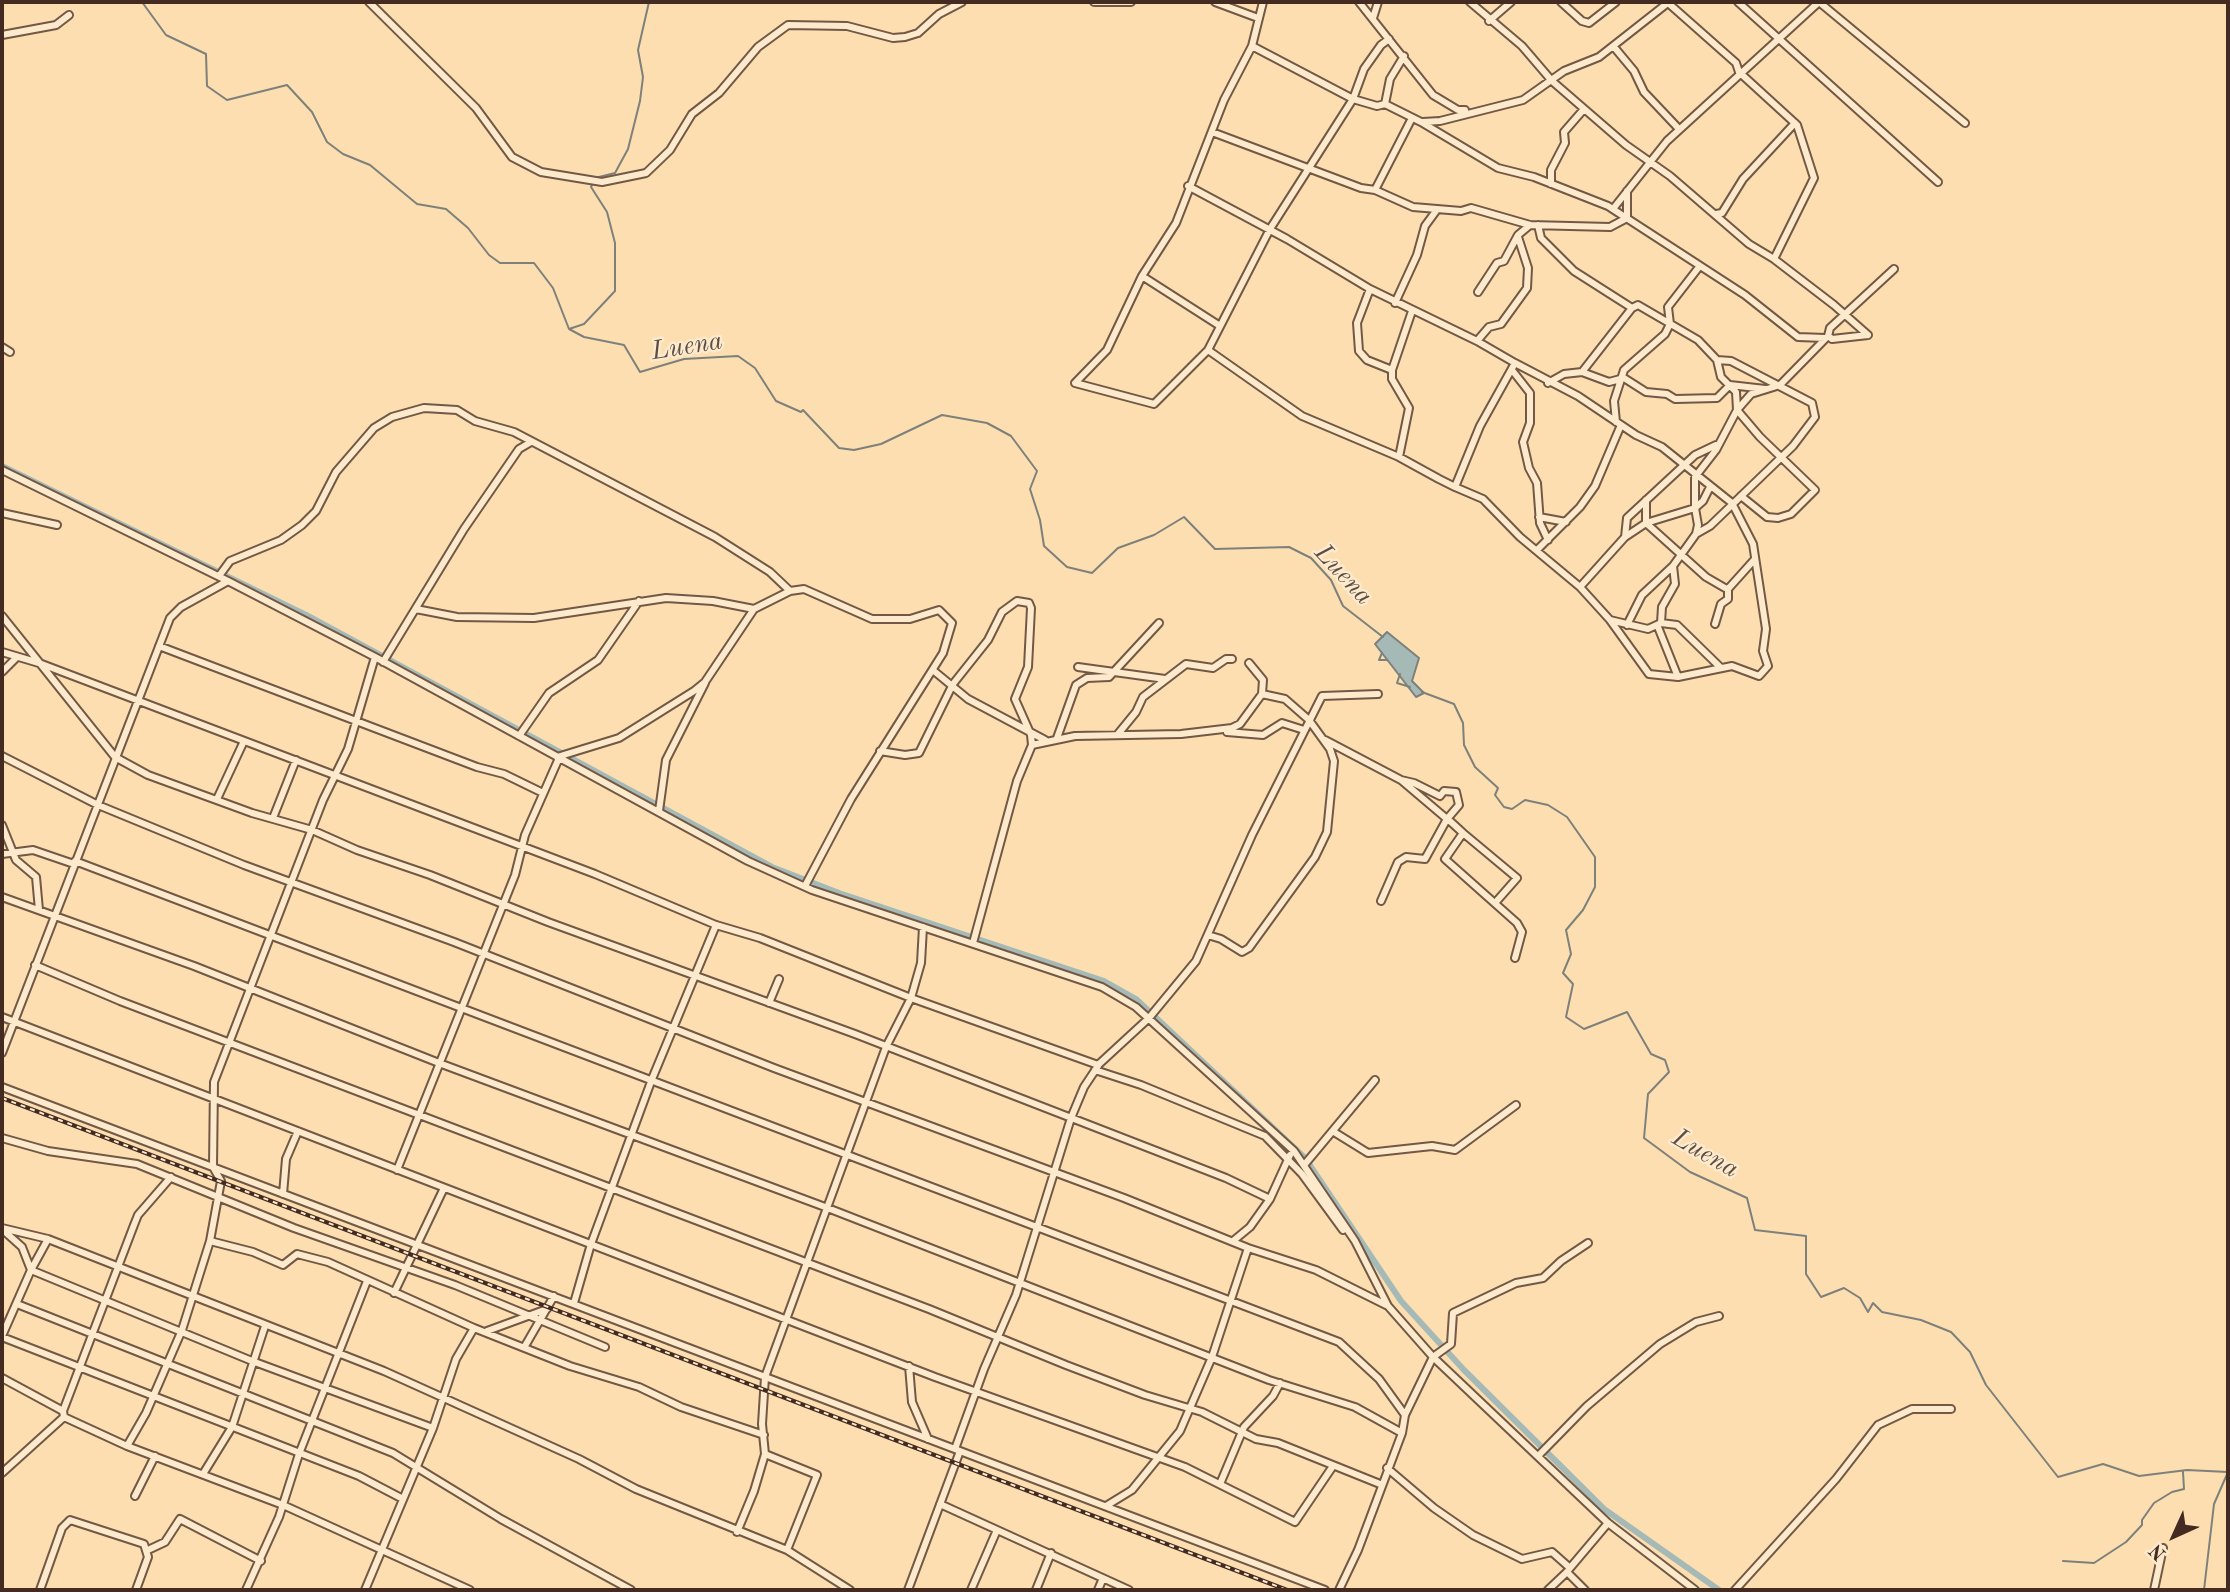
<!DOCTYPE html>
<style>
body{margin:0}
#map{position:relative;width:2230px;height:1592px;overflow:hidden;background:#fcdeb0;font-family:"Old Standard TT",serif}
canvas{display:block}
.frame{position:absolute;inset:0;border:4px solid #442b21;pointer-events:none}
.north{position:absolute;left:2139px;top:1501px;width:70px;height:70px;-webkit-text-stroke:5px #fdeacc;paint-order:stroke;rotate:225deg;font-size:19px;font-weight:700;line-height:28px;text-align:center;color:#442b21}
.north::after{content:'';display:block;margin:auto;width:24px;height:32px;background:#442b21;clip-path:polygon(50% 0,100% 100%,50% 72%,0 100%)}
</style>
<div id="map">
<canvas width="2230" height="1592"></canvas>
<div class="frame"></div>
<div class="north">N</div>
</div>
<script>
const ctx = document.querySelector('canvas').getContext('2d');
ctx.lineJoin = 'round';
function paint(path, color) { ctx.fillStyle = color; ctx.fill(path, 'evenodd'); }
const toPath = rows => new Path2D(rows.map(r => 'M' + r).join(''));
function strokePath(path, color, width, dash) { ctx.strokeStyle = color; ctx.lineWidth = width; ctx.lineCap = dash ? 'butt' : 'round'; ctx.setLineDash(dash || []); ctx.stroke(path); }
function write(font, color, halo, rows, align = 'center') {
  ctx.font = font + ' "Old Standard TT",serif'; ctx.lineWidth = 5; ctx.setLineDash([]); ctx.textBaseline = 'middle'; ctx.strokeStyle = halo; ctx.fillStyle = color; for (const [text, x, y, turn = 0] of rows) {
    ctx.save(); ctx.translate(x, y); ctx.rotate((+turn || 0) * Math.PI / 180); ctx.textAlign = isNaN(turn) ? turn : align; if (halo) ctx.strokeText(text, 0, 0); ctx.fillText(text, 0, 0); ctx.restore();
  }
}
const water = toPath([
 [1387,632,1419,658,1412,681,1424,693,1416,697,1375,644,1387,632]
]);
const stream = toPath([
 [142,2,166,35,206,54,207,86,227,100,287,85,312,112,327,142,343,154,370,165,417,204,446,209,468,228,489,255,500,263,534,263,553,288,569,329,584,337,624,345,640,372,684,359,738,356,755,368,776,401,801,412,803,410,839,448,854,450,881,444,942,415,987,423,1011,436,1037,471,1030,489,1040,520,1044,546,1067,567,1092,573,1118,548,1154,535,1184,517,1215,549,1289,547,1311,558,1331,580,1343,606,1383,637],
 [595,178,615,173,628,149,640,101,643,77,638,50,649,2],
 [569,329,584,324,615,291,615,243,607,212,591,187,593,183],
 [1382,653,1379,660,1387,660],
 [1400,674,1397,683,1410,687],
 [1422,692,1454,704,1463,723,1464,745,1475,767,1498,788,1495,795,1504,807,1512,809,1525,800,1548,805,1567,817,1595,857,1595,887,1583,910,1566,930,1571,954,1563,973,1573,984,1566,1017,1584,1029,1627,1012,1651,1054,1665,1060,1669,1072,1648,1094,1644,1138,1690,1172,1747,1198,1755,1230,1806,1236,1806,1274,1821,1297,1844,1288,1860,1298,1868,1312,1873,1303,1882,1312,1921,1320,1951,1332,1970,1352,1986,1385,2058,1477,2103,1464,2139,1476,2187,1470,2228,1472],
 [2063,1561,2094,1563,2126,1542,2142,1525,2142,1520,2154,1503,2172,1492,2184,1489,2183,1472],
 [2204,1590,2214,1504,2228,1472]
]);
const canal = toPath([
 [2,466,308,616,772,867,839,893,1104,981,1136,999,1305,1158,1401,1301,1464,1370,1604,1509,1719,1590]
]);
const minor = toPath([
 [369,2,476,108,512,157,541,172,602,182,646,173,670,150,692,114,719,93,758,47,788,25,847,26,893,38,905,37,918,33,939,14,962,2],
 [1094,2,1131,2],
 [1215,2,1258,18],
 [1263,2,1252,46,1224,100,1176,223,1142,276,1107,350,1075,383,1154,404,1208,350,1270,229,1353,99,1364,69,1381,45,1389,39],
 [1359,2,1433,95,1458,110,1465,110],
 [1470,2,1522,46,1552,81,1626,145,1670,176,1749,244,1774,259,1834,305,1868,335],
 [1561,2,1582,21,1589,23,1616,2],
 [1667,2,1736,63,1739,72,1797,125,1814,178,1774,259],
 [1738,2,1938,182],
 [1819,2,1965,123],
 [1373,18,1378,2],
 [1489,21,1511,2],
 [2,35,56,25,69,15],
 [1252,46,1353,99,1377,106,1385,104,1421,122,1498,168,1534,177,1608,206,1745,295,1798,337,1825,338],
 [1614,47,1634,71,1644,92,1679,129],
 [1385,104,1390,79,1404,56],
 [1423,122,1440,121,1523,100,1564,71,1599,57,1669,2],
 [1212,132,1361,188,1375,190,1413,207,1461,211,1471,208,1530,225,1610,227,1627,218,1627,191],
 [1551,184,1551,170,1565,143,1564,132,1584,109],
 [1188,186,1287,239,1370,289,1477,341,1515,363],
 [1375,190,1412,118],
 [1613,209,1667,141,1819,2],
 [1716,214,1722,213,1743,179,1795,123],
 [1538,225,1541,238,1574,271,1632,308],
 [1142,276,1220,326],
 [1370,289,1357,323,1359,351,1367,360,1392,370],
 [1478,292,1497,263,1504,261,1518,235,1530,225],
 [1395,303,1417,255,1425,226,1436,211],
 [1828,336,1832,339,1868,335],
 [1477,341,1489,327,1501,324,1527,288,1528,268,1518,237],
 [2,347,10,352],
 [1208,350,1302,416,1399,457,1439,479,1455,487,1483,499,1520,537,1580,587,1610,620,1649,674,1678,677,1732,666,1759,676,1768,666,1763,651,1766,629,1753,544,1732,503,1662,447,1636,435,1578,396,1515,363,1480,426,1455,487],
 [1717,360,1721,377,1736,392,1737,410,1760,437,1815,490,1791,514,1778,518,1767,517,1741,496],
 [1512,370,1530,393,1530,423,1523,442,1529,468,1537,483,1540,523,1548,540],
 [1582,372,1609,382,1624,378,1646,392,1667,394,1675,399,1717,398,1730,385,1765,389],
 [1548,383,1564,374,1582,372,1632,308,1638,305,1698,340,1717,360,1731,361,1812,403,1815,417,1793,446,1710,526,1696,534],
 [1616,422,1614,401,1624,370,1665,334,1670,324,1668,307,1699,267],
 [1399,457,1409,408,1392,379,1392,370,1412,311],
 [2,470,228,581,375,657,348,749,323,800,214,1082,213,1167,221,1181,210,1241,182,1330,146,1413,127,1446],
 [2,513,57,525],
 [1539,517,1566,522],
 [1646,523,1695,508,1695,477,1716,450,1737,410,1751,394,1780,385,1828,336,1830,328,1894,269],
 [1646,523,1706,577,1725,588,1728,589,1755,559],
 [1625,537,1627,518,1695,455,1716,445],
 [1537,550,1580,507,1595,486,1621,425],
 [219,576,230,561,281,540,302,525,316,511,336,472,374,428,392,417,424,408,457,410,475,421,514,432,715,537,770,572,790,591],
 [1580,587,1625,537,1646,523,1646,500],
 [416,609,457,617,534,618,666,598,713,601,754,609],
 [2,616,115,757,148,775,252,813,312,830,357,850,430,875,548,922,855,1034,1226,1178,1270,1199],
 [1610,620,1648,629,1661,623,1677,625,1721,668],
 [1661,623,1662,607,1675,584,1673,566,1696,534,1698,525,1695,508,1703,501,1710,487],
 [1715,624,1721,604,1728,599,1728,589],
 [1627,625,1642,595,1673,566],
 [1658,627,1678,677],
 [159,646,477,767,504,774,543,793],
 [2,652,39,663,595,874,716,925,760,938,911,998,1098,1065,1149,1018,1196,961,1252,835,1322,696,1378,694],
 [375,657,748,861,812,890,1102,987,1136,1007,1294,1151,1355,1241,1388,1306,1433,1357,1608,1523,1695,1590],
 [383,662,464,529,519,449,531,442],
 [1078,667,1165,679],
 [934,671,968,699,1045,740],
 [2,672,17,657],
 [1227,732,1263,735,1282,723,1304,730],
 [1118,734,1136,712,1143,697,1186,664,1213,668,1226,659,1232,659],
 [519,736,549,693,598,660,639,601],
 [1057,738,1076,685,1087,678,1109,677,1159,623],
 [1325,740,1401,780],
 [880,751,905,755,919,753,953,684,988,640,1002,612,1017,601,1029,603,1031,608,1028,667,1015,699,1031,735,1032,745],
 [2,756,98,805,244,865,454,942,774,1068,1124,1198,1248,1248,1316,1270,1386,1305],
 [557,757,619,738,694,691,705,682,754,609,790,591,804,589,872,619,910,619,939,610,952,623,943,653,851,799,805,886],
 [217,799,244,741],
 [659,811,666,760,705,683],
 [273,818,296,760],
 [2,825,16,860,36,877,39,910],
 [2,854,33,850,74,864],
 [75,861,1339,1342,1379,1379,1405,1415],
 [2,897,194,966,439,1063,825,1207,1269,1380,1355,1407,1402,1433],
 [1381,901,1398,862,1406,857,1425,859,1447,819,1459,805,1456,792,1444,791,1440,796,1414,783,1401,780,1447,819,1451,822,1463,833],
 [1495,903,1517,878,1463,833,1445,859,1517,923,1522,932,1515,958],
 [1208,935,1221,939,1242,952,1249,948,1315,857,1327,832,1334,761,1330,749,1309,720,1285,699,1262,694],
 [973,943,1017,781,1032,745,1075,736,1181,734,1232,728,1240,724,1262,694,1263,680,1249,663],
 [35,965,120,1001,929,1309,1066,1365,1145,1395,1202,1412,1256,1439,1278,1443,1380,1484],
 [769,1003,779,979],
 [2,1017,935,1377,1185,1467,1295,1522,1333,1466],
 [2,1053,170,618,181,607,228,581],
 [1095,1070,1141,1085,1265,1136,1302,1174,1343,1230],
 [2,1087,960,1451,908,1590],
 [1334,1132,1368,1153,1432,1146,1455,1150,1516,1105],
 [2,1138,48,1151,137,1164,294,1228,455,1285,605,1347],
 [1305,1164,1375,1080],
 [397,1170,515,875,525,835,559,758],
 [283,1194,286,1159,298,1131],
 [2,1228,48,1239,384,1371,579,1459,636,1489,787,1550,850,1590],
 [48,1239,31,1270,252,1361,433,1428],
 [210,1241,253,1252,283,1265,297,1254,328,1262,474,1328],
 [1233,1241,1250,1227,1270,1199,1290,1155],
 [394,1293,444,1188],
 [574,1303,591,1244,652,1079,716,925],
 [17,1304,393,1453,501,1519,631,1590],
 [487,1331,547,1309],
 [2,1336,31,1270,22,1247,3,1230],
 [2,1337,359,1476,403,1499],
 [525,1346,554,1296],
 [909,1366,912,1402,928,1439],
 [2,1378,63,1411],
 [64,1417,63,1411,134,1225,138,1215,171,1177],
 [955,1449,984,1369,1016,1295,1071,1118,1084,1087,1098,1066],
 [960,1451,1325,1590],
 [765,1454,817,1475,787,1550],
 [1539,1455,1587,1406,1660,1344,1696,1322,1719,1316],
 [1387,1468,1434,1508,1473,1535,1522,1559,1552,1552,1570,1568,1567,1572,1585,1590],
 [2,1473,64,1417,127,1446,283,1505,470,1590],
 [203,1474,232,1427,265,1326],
 [1220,1484,1244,1427,1273,1396,1280,1383],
 [135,1496,155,1456],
 [940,1504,1129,1590],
 [1106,1506,1132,1490,1180,1431,1212,1357,1248,1248],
 [737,1532,754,1491,765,1454,762,1424,765,1377,886,1047,911,998,921,963,923,927],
 [148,1550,165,1542,180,1519,261,1561],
 [1570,1568,1608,1523],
 [40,1590,62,1528,70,1520,144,1544,148,1557,136,1590],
 [246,1590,279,1517,299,1454,367,1281],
 [365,1590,433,1428,456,1359,474,1328,570,1366,639,1387,681,1407,764,1435],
 [971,1590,997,1530],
 [1036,1590,1051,1553],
 [1098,1590,1103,1578],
 [1339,1590,1358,1550,1402,1433,1405,1415,1433,1357,1451,1344,1453,1313,1516,1283,1543,1278,1561,1261,1588,1243],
 [1548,1590,1567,1572],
 [1735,1590,1836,1479,1878,1425,1912,1409,1951,1409],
 [2154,1590,2163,1548]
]);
const rail = toPath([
 [2,1098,1287,1590]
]);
const waterNames = [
 ["Luena",687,347,-9],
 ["Luena",1343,575,47],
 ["Luena",1705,1154,30]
];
paint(water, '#a5b9b7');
strokePath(water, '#7e807b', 2);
strokePath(stream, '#7e807b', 2);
strokePath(canal, '#a5b9b7', 6);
strokePath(minor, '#725845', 10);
strokePath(minor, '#fdeacc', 6);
strokePath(rail, '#442b21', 4.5);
strokePath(rail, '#fdeacc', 2, [5]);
write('italic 26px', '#5c4e46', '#fdeacc', waterNames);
</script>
